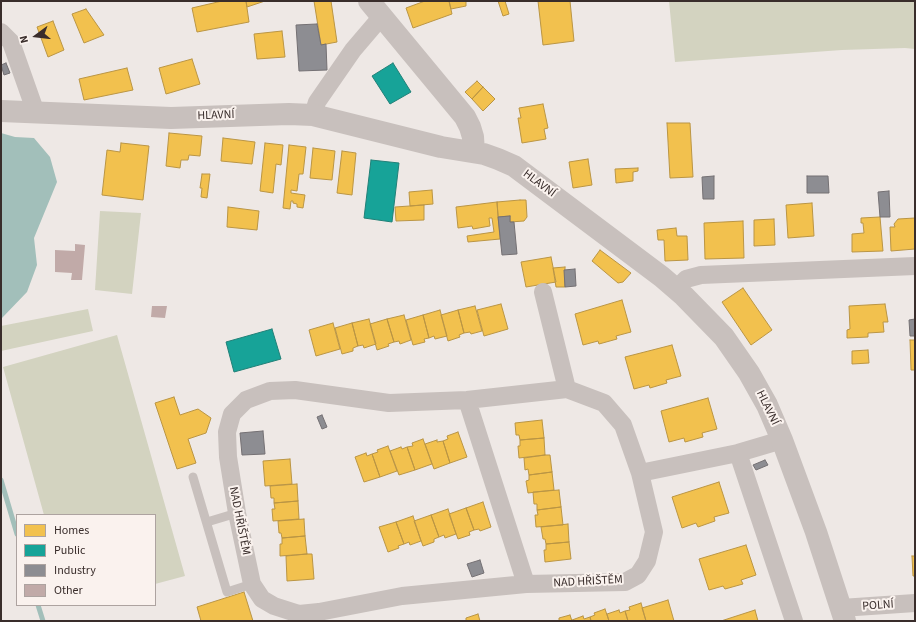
<!DOCTYPE html>
<meta charset="utf-8">
<style>
body{margin:0}
#map{position:relative;width:916px;height:622px;overflow:hidden;background:#eee8e5;font-family:"Source Sans 3",sans-serif}
canvas{display:block}
.frame{position:absolute;inset:0;border:2px solid #392d2b;pointer-events:none}
.legend{position:absolute;left:16px;top:514px;width:140px;height:92px;box-sizing:border-box;background:#faf2ee;border:1px solid #ada3a0;margin:0;padding:5px 7px;list-style:none;font-size:12px;color:#392d2b}
.legend li{display:flex;align-items:center;gap:8px;height:20px}
.legend b{width:20px;border:1px solid #ada3a0}
.north{position:absolute;left:16px;top:16px;width:40px;height:40px;-webkit-text-stroke:3px #faf2ee;paint-order:stroke;rotate:255deg;font-size:11px;font-weight:700;line-height:16px;text-align:center;color:#392d2b}
.north::after{content:'';display:block;margin:auto;width:14px;height:18px;background:#392d2b;clip-path:polygon(50% 0,100% 100%,50% 72%,0 100%)}
</style>
<div id="map">
<canvas width="916" height="622"></canvas>
<div class="frame"></div>
<ul class="legend">
<li><b style="height:11px;background:#f2c14e"></b>Homes</li>
<li><b style="height:11px;background:#17a398"></b>Public</li>
<li><b style="height:11px;background:#8d8d92"></b>Industry</li>
<li><b style="height:11px;background:#c1aaa8"></b>Other</li>
</ul>
<div class="north">N</div>
</div>
<script>
const ctx = document.querySelector('canvas').getContext('2d');
ctx.lineJoin = 'round';
function paint(path, color) { ctx.fillStyle = color; ctx.fill(path, 'evenodd'); }
const toPath = rows => new Path2D(rows.map(r => 'M' + r).join(''));
function strokePath(path, color, width, dash) { ctx.strokeStyle = color; ctx.lineWidth = width; ctx.lineCap = dash ? 'butt' : 'round'; ctx.setLineDash(dash || []); ctx.stroke(path); }
function write(font, color, halo, rows, align = 'center') {
  ctx.font = font + ' "Source Sans 3",sans-serif'; ctx.lineWidth = 4; ctx.setLineDash([]); ctx.textBaseline = 'middle'; ctx.strokeStyle = halo; ctx.fillStyle = color; for (const [text, x, y, turn = 0] of rows) {
    ctx.save(); ctx.translate(x, y); ctx.rotate((+turn || 0) * Math.PI / 180); ctx.textAlign = isNaN(turn) ? turn : align; if (halo) ctx.strokeText(text, 0, 0); ctx.fillText(text, 0, 0); ctx.restore();
  }
}
const green = toPath([
 [669,1,915,1,915,49,905,48,842,50,675,62],
 [100,211,141,213,132,294,95,290],
 [88,309,93,331,1,351,1,326],
 [117,335,185,576,155,584,155,515,44,515,3,367]
]);
const water = toPath([
 [1,133,15,137,34,138,50,157,57,182,34,238,37,265,27,292,2,318,1,318]
]);
const homes = toPath([
 [222,1,246,1,249,22,197,32,192,8,222,1],
 [246,1,265,1,247,7,246,1],
 [314,1,331,1,337,42,321,45,314,1],
 [425,1,449,1,452,14,413,28,406,8,425,1],
 [449,1,466,1,466,6,451,9,449,1],
 [498,1,505,1,509,14,503,16,498,1],
 [538,1,570,1,574,41,543,45,538,1],
 [86,9,104,35,84,43,72,14,86,9],
 [53,21,64,50,48,57,37,27,53,21],
 [282,31,285,57,257,59,254,34,282,31],
 [192,59,200,84,166,94,159,68,192,59],
 [127,68,133,90,84,100,79,79,127,68],
 [477,81,483,87,472,99,465,92,477,81],
 [483,87,495,99,483,111,472,99,483,87],
 [543,104,548,128,544,129,546,139,522,143,518,118,521,118,519,108,543,104],
 [667,123,690,123,693,177,670,178,667,123],
 [169,133,202,136,200,156,189,155,188,160,181,160,180,168,166,166,169,133],
 [223,138,255,142,252,164,221,161,223,138],
 [121,143,149,146,143,200,102,195,107,150,120,152,121,143],
 [265,143,283,145,281,165,276,164,273,193,260,191,265,143],
 [289,145,306,147,303,174,299,174,297,191,291,190,291,193,305,195,303,208,297,207,297,204,293,203,293,201,291,201,290,209,283,208,289,145],
 [313,148,335,151,332,180,310,178,313,148],
 [342,151,356,153,352,195,337,193,342,151],
 [588,159,592,185,573,188,569,162,588,159],
 [638,168,638,171,633,172,633,181,616,183,615,169,638,168],
 [202,174,210,174,207,198,201,197,202,188,200,188,202,174],
 [432,190,433,204,410,206,409,192,432,190],
 [520,200,526,200,527,217,524,221,510,222,510,216,498,217,497,202,520,200],
 [497,202,500,239,468,242,467,236,494,232,492,218,489,218,490,226,473,229,472,226,458,228,456,207,497,202],
 [812,203,814,236,788,238,786,205,812,203],
 [424,205,424,220,396,221,395,207,424,205],
 [228,207,259,211,257,230,227,227,228,207],
 [880,217,883,251,852,252,852,234,864,233,863,223,861,223,861,218,880,217],
 [915,218,915,249,891,251,890,227,895,227,894,224,898,219,915,218],
 [774,219,775,245,754,246,754,220,774,219],
 [743,221,744,258,705,259,704,223,743,221],
 [676,228,677,236,687,236,688,260,665,261,664,240,658,240,657,230,676,228],
 [600,250,631,273,623,282,618,283,592,261,600,250],
 [551,257,556,282,526,287,521,262,551,257],
 [565,267,565,287,556,287,553,268,565,267],
 [743,288,772,330,751,345,722,302,743,288],
 [622,300,631,332,616,336,617,339,599,344,598,341,583,345,575,314,622,300],
 [501,304,508,329,484,336,477,310,501,304],
 [885,304,888,322,883,322,884,332,868,333,868,337,847,338,847,330,850,329,849,306,885,304],
 [475,306,482,331,471,334,470,332,464,333,458,310,475,306],
 [440,310,447,336,435,339,434,336,429,338,423,315,440,310],
 [458,310,464,333,459,335,460,337,448,341,441,315,458,310],
 [404,315,411,340,400,344,399,341,394,342,387,319,404,315],
 [423,315,429,338,424,339,425,342,413,345,406,320,423,315],
 [369,319,376,344,364,348,363,345,358,346,352,323,369,319],
 [387,319,394,342,388,344,389,346,377,350,370,324,387,319],
 [333,323,340,349,316,356,309,330,333,323],
 [352,323,358,346,353,348,353,351,342,354,335,328,352,323],
 [910,340,915,340,915,370,911,370,910,340],
 [672,345,681,376,666,380,667,383,650,388,649,385,634,389,625,357,672,345],
 [868,350,869,363,852,364,852,351,868,350],
 [174,397,180,415,198,409,211,418,206,433,188,439,196,463,177,469,155,403,174,397],
 [708,398,717,429,702,433,703,437,685,442,684,438,669,442,661,411,708,398],
 [542,420,544,438,520,440,519,435,516,435,515,423,542,420],
 [458,432,467,457,450,463,443,441,448,439,447,436,458,432],
 [544,438,545,455,519,458,518,446,520,446,520,440,544,438],
 [423,439,432,464,415,470,407,447,413,446,412,443,423,439],
 [437,440,437,442,443,441,450,463,434,469,425,444,437,440],
 [388,446,397,471,380,477,372,454,378,452,377,450,388,446],
 [401,447,402,449,407,447,415,470,399,475,390,451,401,447],
 [366,453,367,456,372,454,380,477,364,482,355,457,366,453],
 [545,455,550,455,552,472,529,475,528,469,525,470,524,458,545,455],
 [290,459,292,484,265,486,263,461,290,459],
 [552,472,554,490,528,493,526,481,529,480,529,475,552,472],
 [719,482,729,513,714,517,715,521,698,527,696,523,682,528,672,497,719,482],
 [297,484,298,501,274,503,274,498,271,498,270,486,297,484],
 [559,490,561,507,537,510,537,504,534,504,533,492,559,490],
 [298,501,299,519,273,521,272,509,275,509,274,503,298,501],
 [483,502,491,527,480,531,479,529,474,530,466,508,483,502],
 [561,507,563,525,536,527,535,515,538,515,537,510,561,507],
 [466,508,474,530,469,532,470,535,458,539,449,514,466,508],
 [448,509,456,534,445,538,444,535,439,537,431,515,448,509],
 [431,515,439,537,434,539,434,542,423,546,414,521,431,515],
 [413,516,421,541,410,545,409,542,404,544,396,522,413,516],
 [304,519,305,536,282,538,281,533,279,533,278,521,304,519],
 [396,522,404,544,398,546,399,548,388,552,379,527,396,522],
 [568,524,569,542,546,544,545,539,543,539,541,527,568,524],
 [305,536,307,554,280,556,280,544,282,544,282,538,305,536],
 [569,542,571,559,545,562,544,550,546,550,546,544,569,542],
 [746,545,756,575,741,580,743,584,725,589,723,586,709,590,699,559,746,545],
 [307,554,312,554,314,579,287,581,286,556,307,554],
 [912,556,915,556,915,576,913,576,912,556],
 [244,592,253,621,201,621,197,607,244,592],
 [668,600,674,621,646,621,642,608,668,600],
 [641,603,646,621,628,621,625,611,630,610,629,607,641,603],
 [605,609,609,621,591,621,590,617,595,615,594,613,605,609],
 [619,610,620,613,625,611,628,621,609,621,607,614,619,610],
 [755,610,758,621,721,621,755,610],
 [478,614,480,621,466,621,466,618,478,614],
 [570,615,572,621,559,621,559,618,570,615],
 [583,616,584,619,590,617,591,621,572,621,572,620,583,616]
]);
const public = toPath([
 [393,63,411,92,390,104,372,76,393,63],
 [371,160,399,163,392,222,364,218,371,160],
 [272,329,281,359,234,372,226,342,272,329]
]);
const industry = toPath([
 [317,24,321,45,326,44,327,70,299,71,296,25,317,24],
 [6,63,10,73,4,75,1,65,6,63],
 [714,176,714,199,703,199,702,177,714,176],
 [807,176,828,176,829,193,807,193,807,176],
 [889,191,890,217,880,217,878,192,889,191],
 [510,216,510,222,514,222,517,254,502,255,498,217,510,216],
 [575,269,576,286,565,287,564,270,575,269],
 [915,319,915,336,910,336,909,320,915,319],
 [322,415,327,427,322,429,317,417,322,415],
 [263,431,265,454,242,455,240,433,263,431],
 [765,460,768,465,756,470,753,465,765,460],
 [480,560,484,573,472,577,467,564,480,560]
]);
const stream = toPath([
 [1,480,17,534],
 [38,605,43,621]
]);
const building = toPath([
 [75,244,85,245,82,280,71,280,72,273,55,272,55,250,75,251],
 [152,306,167,306,165,318,151,317]
]);
const service = toPath([
 [193,477,227,592,252,584],
 [207,522,237,513]
]);
const minor = toPath([
 [1,32,11,42,36,113],
 [313,115,317,102,353,50,382,16],
 [676,289,686,279,701,275,915,266],
 [543,292,567,389],
 [567,389,604,403,623,425,640,473,654,532,647,561,638,575,625,582,526,584,402,596,319,612,299,614,274,606,262,599,252,584,237,513,228,457,227,432,232,414,246,400,270,391,295,390,389,403,467,400,567,389],
 [467,400,526,584],
 [738,453,794,621],
 [640,473,738,453,782,440],
 [841,608,915,603]
]);
const tertiary = toPath([
 [369,1,465,117,470,127,473,137,474,152],
 [1,111,171,118,289,114,313,115,441,147,484,154,498,159,514,166,662,277,684,296,724,337,749,373,767,405,782,440,816,532,845,621]
]);
const streetNames = [
 ["HLAVNÍ",216,116,-2],
 ["HLAVNÍ",539,184,37],
 ["HLAVNÍ",767,408,64],
 ["NAD HŘIŠTĚM",239,521,79],
 ["NAD HŘIŠTĚM",588,582,-3],
 ["POLNÍ",878,606,-4]
];
paint(green, '#d3d3c0');
paint(water, '#a2bfba');
paint(homes, '#f2c14e');
strokePath(homes, '#ba9544', 1);
paint(public, '#17a398');
strokePath(public, '#218077', 1);
paint(industry, '#8d8d92');
strokePath(industry, '#747073', 1);
strokePath(stream, '#a2bfba', 5);
paint(building, '#c1aaa8');
strokePath(service, '#c8c0bd', 9);
strokePath(minor, '#c8c0bd', 18);
strokePath(tertiary, '#c8c0bd', 22);
write('12px', '#392d2b', '#faf2ee', streetNames);
</script>
